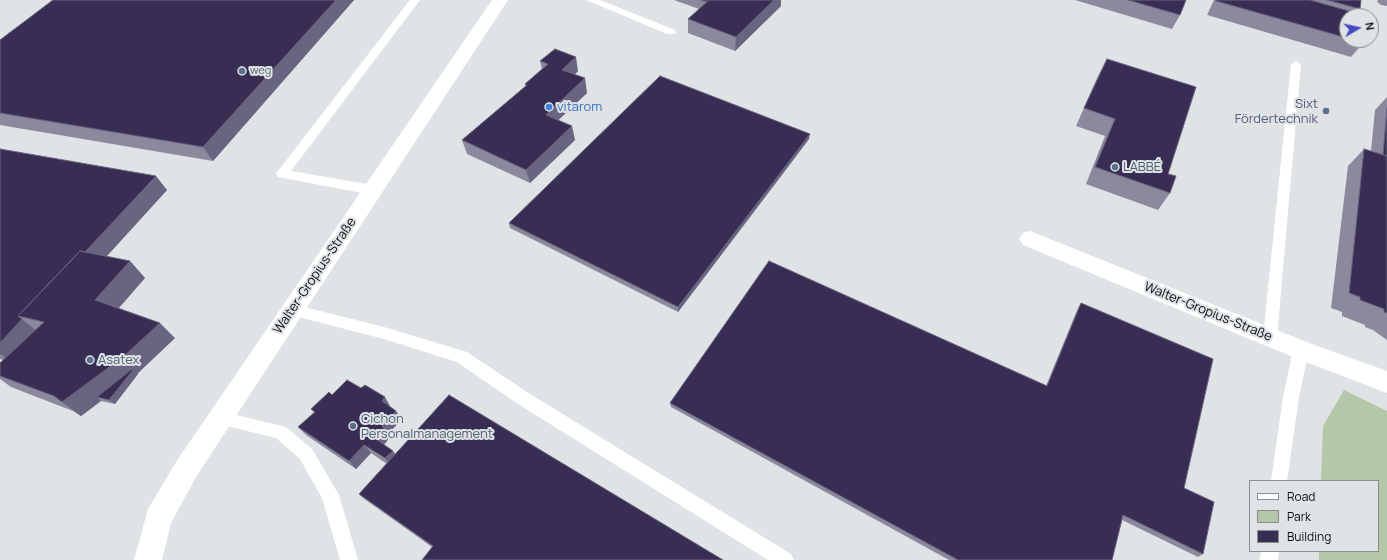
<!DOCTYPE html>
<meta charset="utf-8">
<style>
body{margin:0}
#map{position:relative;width:1387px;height:560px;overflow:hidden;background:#dfe3e6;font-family:Manrope,sans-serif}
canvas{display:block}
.legend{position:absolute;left:1249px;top:480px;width:130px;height:72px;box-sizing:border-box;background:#dfe3e6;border:1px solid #8b8e90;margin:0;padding:5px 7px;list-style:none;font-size:12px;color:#0d0e0f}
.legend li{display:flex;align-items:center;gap:8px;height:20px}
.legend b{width:20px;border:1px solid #8b8e90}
.north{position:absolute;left:1339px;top:8px;width:40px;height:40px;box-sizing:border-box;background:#dfe3e6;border:1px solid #8b8e90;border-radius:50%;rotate:81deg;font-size:11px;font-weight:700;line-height:16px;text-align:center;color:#0d0e0f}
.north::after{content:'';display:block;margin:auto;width:14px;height:18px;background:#444bc0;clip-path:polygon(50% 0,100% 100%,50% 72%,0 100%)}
</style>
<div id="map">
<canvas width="1387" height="560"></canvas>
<ul class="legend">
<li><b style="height:5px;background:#fff"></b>Road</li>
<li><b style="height:11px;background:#b4c7a8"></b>Park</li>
<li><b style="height:11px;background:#382e54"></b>Building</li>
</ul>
<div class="north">N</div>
</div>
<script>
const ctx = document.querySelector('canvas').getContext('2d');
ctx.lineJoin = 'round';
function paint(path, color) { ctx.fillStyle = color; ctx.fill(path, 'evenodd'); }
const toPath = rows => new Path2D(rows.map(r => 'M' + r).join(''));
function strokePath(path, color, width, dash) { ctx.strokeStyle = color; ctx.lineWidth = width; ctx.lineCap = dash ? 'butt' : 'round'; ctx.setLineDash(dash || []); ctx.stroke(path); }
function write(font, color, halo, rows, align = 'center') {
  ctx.font = font + ' Manrope,sans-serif'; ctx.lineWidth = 4; ctx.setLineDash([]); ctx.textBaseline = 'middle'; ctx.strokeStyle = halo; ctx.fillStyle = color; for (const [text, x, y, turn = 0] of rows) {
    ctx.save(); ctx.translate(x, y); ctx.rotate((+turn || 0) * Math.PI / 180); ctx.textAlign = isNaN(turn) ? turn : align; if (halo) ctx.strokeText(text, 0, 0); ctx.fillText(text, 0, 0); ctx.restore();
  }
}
const green = toPath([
 [1344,390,1387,411,1387,560,1319,560,1319,551,1378,551,1378,481,1321,481,1323,426]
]);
const service = toPath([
 [410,0,420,0,291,171,373,185,377,187,379,190,377,193,373,195,278,177,276,174,278,171,410,0],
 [586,0,600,0,675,30,676,32,675,34,667,34,586,0],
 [1296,61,1301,64,1277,337,1275,341,1270,343,1265,341,1263,337,1291,64,1296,61],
 [292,304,384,327,467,352,530,394,791,554,794,560,768,560,518,404,457,362,384,339,287,314,285,310,287,306,292,304],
 [1301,344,1306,346,1309,350,1299,397,1287,481,1271,481,1283,397,1293,350,1296,346,1301,344],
 [220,411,286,427,312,449,339,495,358,560,340,560,322,498,300,459,276,438,214,423,212,418,214,413,220,411],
 [1261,551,1279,551,1278,560,1260,560,1261,551]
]);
const minor = toPath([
 [492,0,508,0,196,477,171,523,162,560,134,560,148,509,178,459,492,0],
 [1030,231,1309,343,1387,371,1387,393,1293,357,1023,245,1019,239,1023,233,1030,231]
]);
const wall = toPath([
 [53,0,354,0,213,161,0,125,0,40],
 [674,0,781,0,781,6,735,51,688,33,688,19,699,9],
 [1075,0,1186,0,1180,15,1172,29],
 [1214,0,1361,0,1360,9,1357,13,1347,16,1347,40,1363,40,1363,43,1351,57,1207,15],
 [1378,0,1387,0,1387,6,1381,5,1377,2],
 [1107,59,1168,174,1170,193,1158,210,1086,184,1105,136,1076,126,1098,76],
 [540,61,578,71,575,74,587,93,558,120,575,140,530,183,467,154,462,140,525,87,525,84,542,69],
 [1387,97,1387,340,1373,330,1365,327,1365,325,1342,316,1342,312,1331,308,1348,166,1364,149,1371,151,1375,110],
 [809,139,678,312,510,228,509,223],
 [0,149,167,190,106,257,130,261,145,278,118,308,175,338,137,374,138,374,115,404,101,401,81,416,73,411,11,387,0,379,0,363,3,360,0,359],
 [1081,303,1184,488,1203,554,1198,557,1122,520,1112,560,949,560,671,407,670,403,1046,386,1078,308],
 [361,388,390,406,402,419,388,434,390,437,384,445,393,451,395,454,723,560,432,547,363,498,359,494,387,464,371,453,356,469,306,435,298,427,314,412,311,409,332,395]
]);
const shadedWall = toPath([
 [336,0,354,0,213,161,203,147],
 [774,0,781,0,781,6,735,51,736,37],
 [576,57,578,71,565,84,562,70],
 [585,78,587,93,549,129,546,115],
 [572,126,575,140,530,183,526,170],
 [810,134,809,139,678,312,678,307],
 [156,176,167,190,46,323,44,322,24,317],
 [130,261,145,278,112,316,95,300],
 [22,319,38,332,11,362,0,354,0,343],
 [160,323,175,338,137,374,138,374,115,404,109,400,97,397,101,401,81,416,62,402],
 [385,397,390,406,387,410,382,401],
 [396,411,402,419,388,434,390,437,382,447,376,439,382,426],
 [364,445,371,453,356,469,349,461],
 [393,451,398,459,391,466,385,458]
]);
const building = toPath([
 [53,0,336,0,203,147,0,113,0,40,53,0],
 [701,0,709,0,707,2,701,0],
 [709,0,774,0,736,37,688,19,709,0],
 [1128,0,1186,0,1180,15,1128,0],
 [1216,0,1310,0,1367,16,1347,16,1347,38,1216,1,1216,0],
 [1327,0,1361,0,1360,9,1327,0],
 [1353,40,1363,40,1363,43,1353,40],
 [555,49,576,57,562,70,585,78,546,115,572,126,526,170,462,140,527,85,525,84,548,64,540,61,555,49],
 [1107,59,1196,87,1168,174,1176,176,1170,193,1095,167,1115,119,1084,108,1107,59],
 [660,76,810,134,678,307,509,223,660,76],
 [1387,108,1387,156,1383,155,1387,108],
 [0,149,156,176,85,252,80,251,18,316,22,319,0,343,0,149],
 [1364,149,1387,156,1387,313,1384,312,1384,309,1360,300,1360,297,1349,293,1364,149],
 [80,251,130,261,95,300,160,323,123,357,62,402,54,396,0,376,0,363,44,322,18,316,80,251],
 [769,261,1047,386,1081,303,1213,359,1184,488,1214,502,1203,554,1123,515,1112,560,958,560,670,403,769,261],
 [132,369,133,370,109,400,97,397,132,369],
 [347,380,361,388,365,385,385,397,382,401,396,411,382,426,384,429,376,439,393,451,385,458,364,445,349,461,298,427,315,412,311,409,329,392,332,395,347,380],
 [449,395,723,560,422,560,433,546,359,494,449,395]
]);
const markers = [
 [242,71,4,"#5c6f8a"],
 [549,107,4,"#3f7fe0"],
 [1326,111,4,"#5c6f8a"],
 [1115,167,4,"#5c6f8a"],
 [90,360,4,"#5c6f8a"],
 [353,426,4,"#5c6f8a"]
];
const farServicenames = [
 ["weg",250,71]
];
const serviceNames = [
 ["Sixt",1318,104,"right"],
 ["Fördertechnik",1318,119,"right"],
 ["LABBÉ",1123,167],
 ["Asatex",98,360],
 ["Cichon",361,419],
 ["Personalmanagement",361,434]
];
const shopNames = [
 ["vitarom",557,107]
];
const streetNames = [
 ["Walter-Gropius-Straße",315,276,-56],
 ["Walter-Gropius-Straße",1208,312,22]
];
paint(green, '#b4c7a8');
paint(service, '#fff');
paint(minor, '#fff');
paint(wall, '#8c889d');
paint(shadedWall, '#6a6480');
paint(building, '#382e54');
strokePath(building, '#6a6480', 1);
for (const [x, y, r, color] of markers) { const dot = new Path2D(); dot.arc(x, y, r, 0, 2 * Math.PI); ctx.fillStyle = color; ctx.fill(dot); strokePath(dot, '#dfe3e6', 1.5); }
write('11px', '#4e5e75', '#dfe3e6', farServicenames, 'left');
write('13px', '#4e5e75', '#dfe3e6', serviceNames, 'left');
write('13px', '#366cbe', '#dfe3e6', shopNames, 'left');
write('13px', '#0d0e0f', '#dfe3e6', streetNames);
</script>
